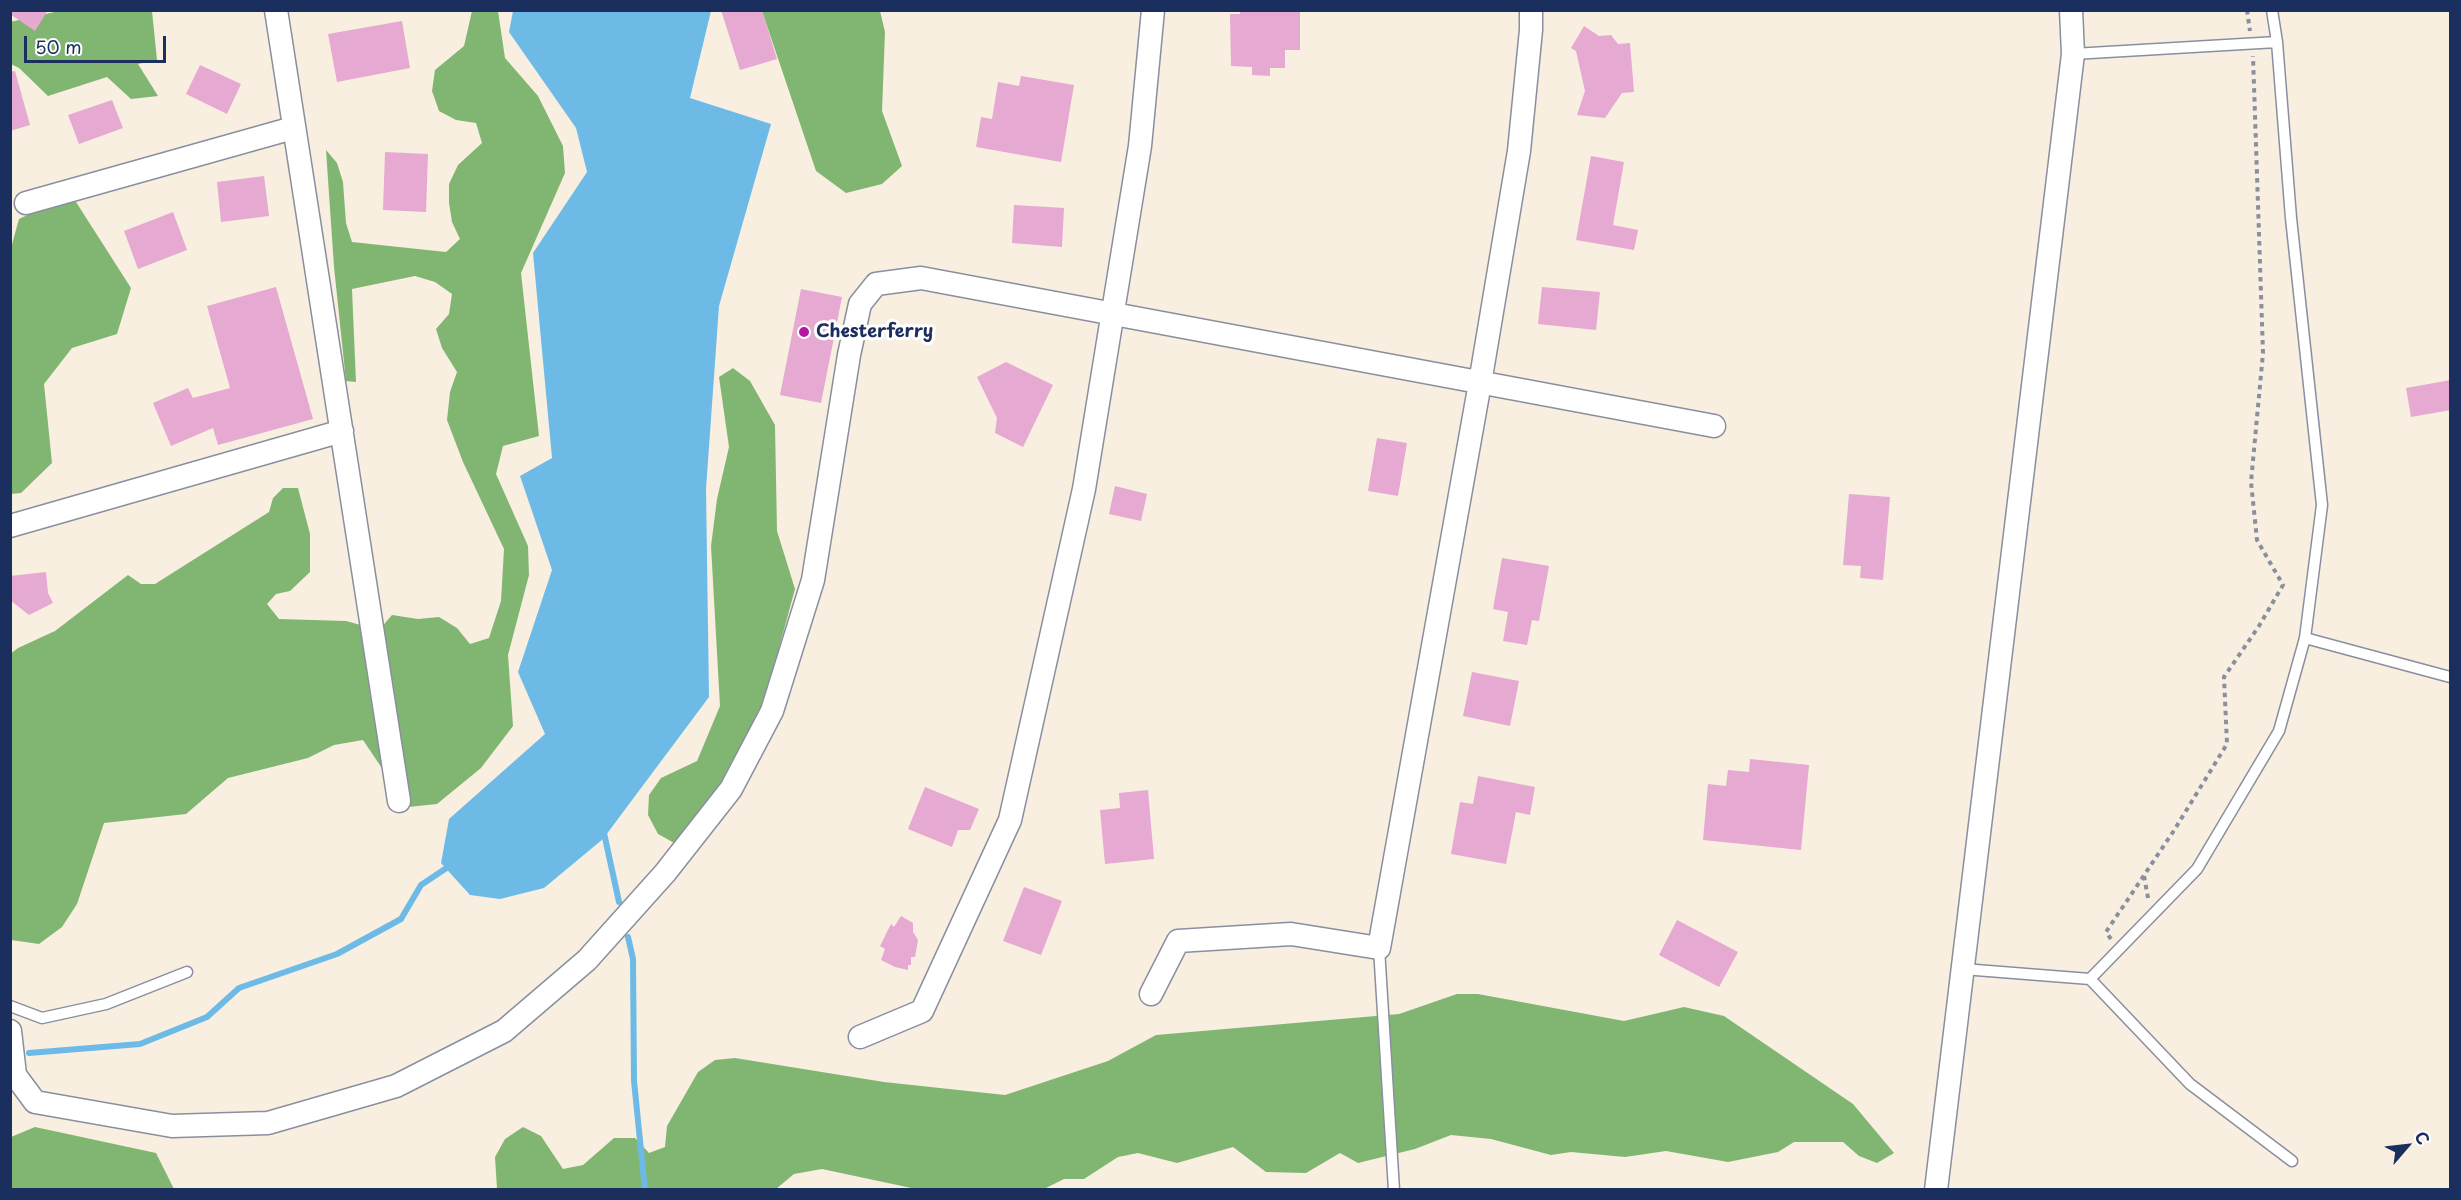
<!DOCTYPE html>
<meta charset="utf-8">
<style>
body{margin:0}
#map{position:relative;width:2461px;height:1200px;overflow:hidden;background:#f8efe0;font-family:"Playpen Sans",sans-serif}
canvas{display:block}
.frame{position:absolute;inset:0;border:12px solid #1b2f5e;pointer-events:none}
.north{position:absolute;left:2377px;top:1116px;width:60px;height:60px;-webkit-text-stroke:4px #fff;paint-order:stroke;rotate:62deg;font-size:16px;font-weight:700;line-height:24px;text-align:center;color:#1b2f5e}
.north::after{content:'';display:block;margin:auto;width:21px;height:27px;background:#1b2f5e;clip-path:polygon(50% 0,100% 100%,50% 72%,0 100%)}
.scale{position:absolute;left:24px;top:36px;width:142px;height:27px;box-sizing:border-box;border:3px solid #1b2f5e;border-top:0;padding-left:8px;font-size:18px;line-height:21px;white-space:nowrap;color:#1b2f5e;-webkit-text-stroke:4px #fff;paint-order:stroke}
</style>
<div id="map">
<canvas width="2461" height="1200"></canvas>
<div class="frame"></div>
<div class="north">С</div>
<div class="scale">50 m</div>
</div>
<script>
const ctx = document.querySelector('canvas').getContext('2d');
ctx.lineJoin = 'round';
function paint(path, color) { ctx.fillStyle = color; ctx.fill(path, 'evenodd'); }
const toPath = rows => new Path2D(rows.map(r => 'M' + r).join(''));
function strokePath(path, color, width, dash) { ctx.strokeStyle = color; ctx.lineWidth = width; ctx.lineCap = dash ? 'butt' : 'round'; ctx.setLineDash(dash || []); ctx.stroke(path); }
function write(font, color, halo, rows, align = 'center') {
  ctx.font = font + ' "Playpen Sans",sans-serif'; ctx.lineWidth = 6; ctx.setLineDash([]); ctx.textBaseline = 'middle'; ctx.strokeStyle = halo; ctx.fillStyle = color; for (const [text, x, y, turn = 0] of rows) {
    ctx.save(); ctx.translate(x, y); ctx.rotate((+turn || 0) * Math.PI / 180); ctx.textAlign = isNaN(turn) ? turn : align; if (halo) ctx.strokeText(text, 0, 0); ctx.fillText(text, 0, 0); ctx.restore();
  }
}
const forest = toPath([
 [59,11,152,11,157,60,138,64,158,96,131,99,107,77,48,96,19,68,11,64,10,22],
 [472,11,498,11,505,58,538,96,563,146,565,173,521,273,539,436,503,446,496,474,528,546,529,575,508,655,513,726,481,768,437,804,408,807,363,740,334,745,308,758,228,778,186,814,104,823,77,904,62,927,39,944,11,940,10,654,18,648,55,631,128,575,141,584,155,584,269,512,273,498,283,488,298,488,310,534,310,572,290,591,276,594,267,604,279,619,346,621,379,630,392,615,418,619,439,617,457,628,470,644,489,638,501,601,504,549,463,462,447,420,450,392,457,372,442,348,436,329,449,314,452,294,435,282,415,276,352,289,356,382,346,381,334,267,326,150,337,163,343,182,346,223,352,242,446,252,460,239,452,222,449,203,449,184,458,165,482,143,476,123,456,120,439,111,432,91,435,70,464,46],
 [762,11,880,11,885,32,882,111,902,166,882,184,846,193,816,171],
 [57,201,76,202,131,288,117,334,72,348,44,384,52,463,21,493,11,494,11,248,19,219],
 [733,368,750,381,775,425,777,531,795,589,756,733,704,820,676,844,658,834,648,815,649,795,661,778,697,761,720,706,711,546,717,499,729,447,719,377],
 [1457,994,1478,994,1624,1021,1684,1007,1724,1016,1853,1104,1894,1153,1877,1163,1859,1156,1843,1142,1794,1142,1778,1152,1728,1162,1666,1151,1625,1157,1571,1152,1551,1155,1491,1139,1451,1135,1415,1149,1358,1163,1340,1153,1306,1173,1266,1172,1233,1147,1177,1163,1138,1153,1118,1157,1084,1179,1064,1179,1042,1190,916,1189,822,1169,794,1174,776,1189,497,1189,495,1157,505,1139,523,1127,541,1136,563,1169,583,1165,614,1138,635,1138,649,1153,665,1147,667,1126,698,1072,715,1060,735,1058,884,1082,1005,1095,1108,1061,1156,1035,1399,1014],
 [35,1127,156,1153,174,1189,11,1189,11,1137]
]);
const water = toPath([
 [513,11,711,11,690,98,771,124,719,306,706,489,709,697,603,839,544,888,500,899,470,895,441,863,449,819,545,734,518,672,552,570,520,476,552,458,533,253,587,172,576,128,509,32]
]);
const stream = toPath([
 [604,833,619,902],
 [628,937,633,959,634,1081,645,1190],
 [29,1053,140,1044,207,1017,239,988,337,954,401,919,421,885,451,865]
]);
const building = toPath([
 [10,10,48,10,35,31,10,14],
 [721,10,762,10,777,59,740,70],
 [1240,10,1300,10,1300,50,1285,50,1285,68,1270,68,1270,76,1252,75,1252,67,1231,66,1230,14,1240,14],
 [402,21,410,68,337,82,328,34],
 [1584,26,1599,36,1611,35,1618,44,1630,43,1634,92,1622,93,1605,118,1577,115,1585,91,1576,51,1571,48],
 [200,65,241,84,227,114,186,94],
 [15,71,30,125,10,131,10,72],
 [1021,76,1074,85,1061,162,976,147,981,117,992,119,998,82,1019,86],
 [112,100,123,128,79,144,68,115],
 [385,152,428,154,426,212,383,210],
 [1591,156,1624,162,1613,225,1638,230,1634,250,1576,240],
 [264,176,269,216,221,222,217,182],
 [1014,205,1064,208,1062,247,1012,243],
 [173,212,187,250,138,269,124,231],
 [276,287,313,419,218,445,213,428,171,446,153,403,188,388,193,398,230,388,207,306],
 [1542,287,1600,292,1596,330,1538,324],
 [801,289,842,297,821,403,780,395],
 [1006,362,1053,385,1023,447,995,433,997,418,977,377],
 [2451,380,2451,410,2411,417,2406,388],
 [1377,438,1407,443,1398,496,1368,491],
 [1115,486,1147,494,1141,521,1109,514],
 [1849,494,1890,497,1883,580,1860,578,1861,566,1843,565],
 [1502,558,1549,566,1539,621,1532,620,1527,645,1503,641,1508,612,1493,609],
 [46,572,48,593,53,603,29,615,10,600,10,576],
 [1472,672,1519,681,1510,726,1463,716],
 [1750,759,1809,765,1801,850,1703,840,1708,784,1726,786,1728,770,1749,772],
 [1478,776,1535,787,1530,815,1516,812,1506,864,1451,854,1460,802,1473,804],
 [925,787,979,809,970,830,958,830,952,847,908,829],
 [1148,790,1154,859,1105,864,1100,810,1120,808,1119,793],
 [1024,887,1062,901,1041,955,1003,941],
 [901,916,913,923,913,932,918,940,915,957,911,957,911,965,908,965,908,970,895,967,881,960,885,949,880,946,891,924,894,927],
 [1677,920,1738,952,1719,987,1659,955]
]);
const path = toPath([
 [2247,10,2250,31],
 [2144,876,2148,898],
 [2111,939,2106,932,2173,832,2227,744,2224,677,2259,626,2283,585,2257,540,2251,482,2263,353,2253,56]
]);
const service = toPath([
 [2272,10,2277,42,2291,218,2322,505,2305,638],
 [2073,54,2277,42],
 [1379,948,1394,1190],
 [1963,969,2090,979,2190,1084,2292,1161],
 [2090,979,2197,869,2279,731,2305,638,2450,677],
 [10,1006,42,1018,106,1004,187,972]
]);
const minor = toPath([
 [276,10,399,801],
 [26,203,293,128],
 [10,526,342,431],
 [1151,994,1178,941,1291,934,1379,948,1480,383,1519,151,1531,30,1531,10],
 [10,1031,15,1075,35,1102,172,1126,268,1123,396,1086,504,1031,587,960,665,873,731,789,772,711,813,580,849,355,860,304,876,284,921,278,1714,426],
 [860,1037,922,1011,1010,820,1084,489,1140,146,1153,10],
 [1936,1190,2073,54,2071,10]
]);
const markers = [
 [804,332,6,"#b5179e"]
];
const poiNames = [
 ["Chesterferry",816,332]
];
paint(forest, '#81b672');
paint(water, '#6ebae7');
strokePath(stream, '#6ebae7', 6);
paint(building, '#e5a9d2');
strokePath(service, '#8a8f9f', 13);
strokePath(minor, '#8a8f9f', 25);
strokePath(path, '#8a8f9f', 4, [4.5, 4.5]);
strokePath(service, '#fff', 10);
strokePath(minor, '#fff', 22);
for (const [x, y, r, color] of markers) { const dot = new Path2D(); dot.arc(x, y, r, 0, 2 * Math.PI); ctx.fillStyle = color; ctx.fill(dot); strokePath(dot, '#fff', 2); }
write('bold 18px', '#1b2f5e', '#fff', poiNames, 'left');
</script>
